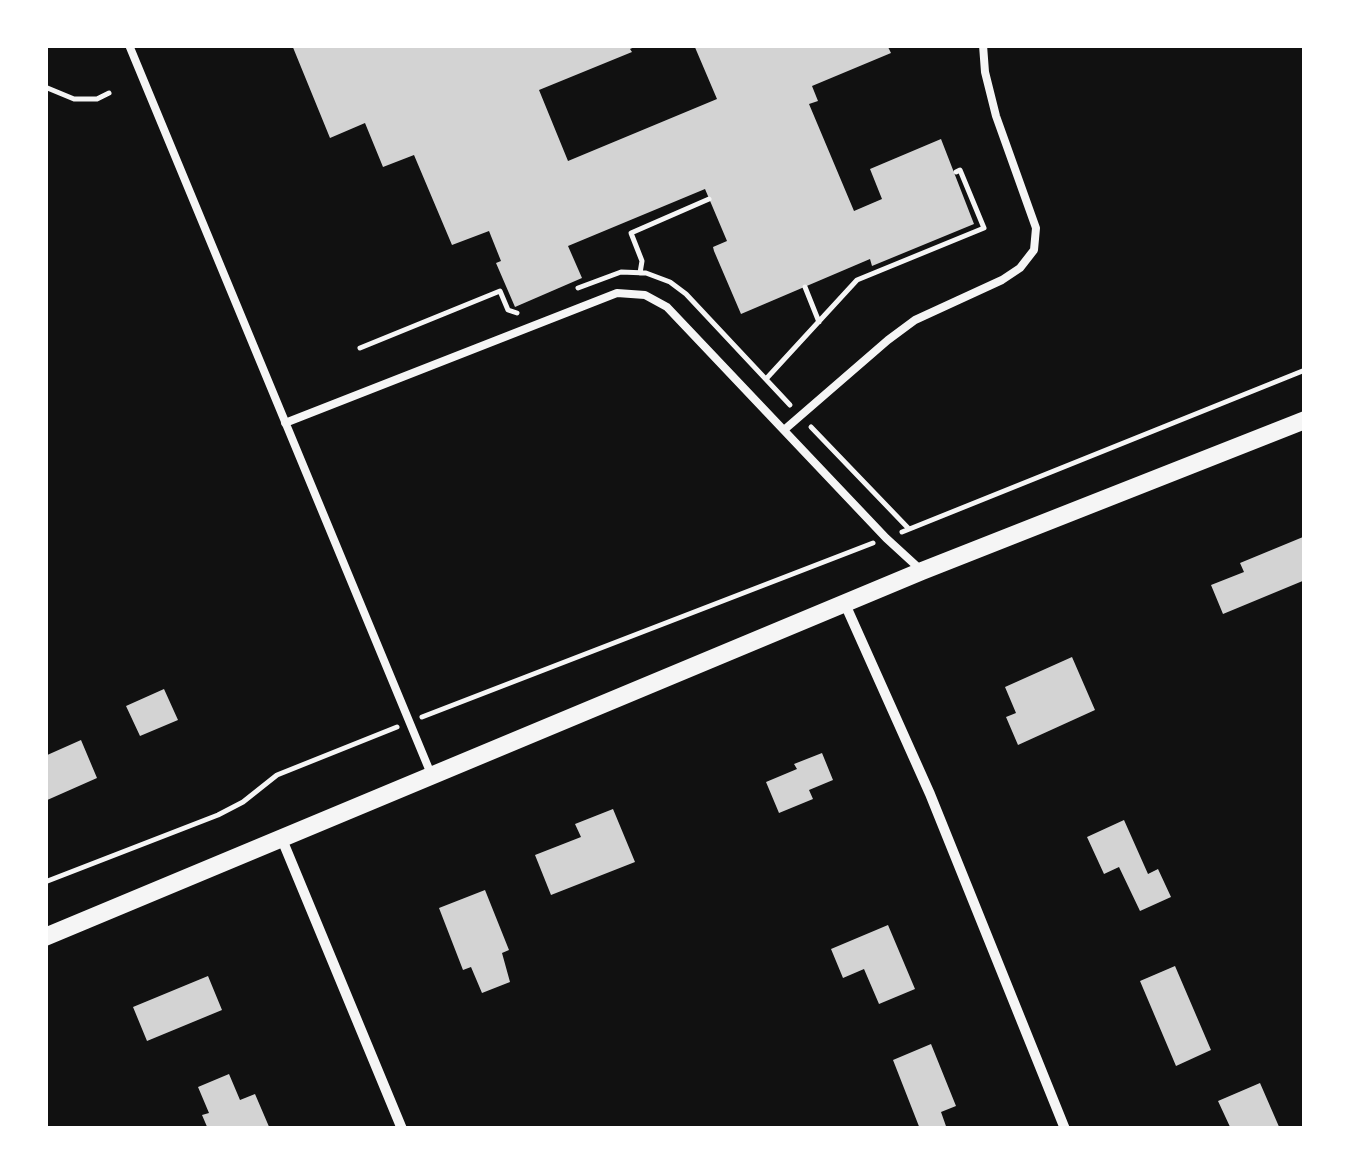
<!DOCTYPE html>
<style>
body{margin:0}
#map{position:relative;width:1350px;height:1174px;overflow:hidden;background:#111;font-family:"Source Sans 3",sans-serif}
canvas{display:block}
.frame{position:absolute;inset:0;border:48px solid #fff;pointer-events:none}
</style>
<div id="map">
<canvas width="1350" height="1174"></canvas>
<div class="frame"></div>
</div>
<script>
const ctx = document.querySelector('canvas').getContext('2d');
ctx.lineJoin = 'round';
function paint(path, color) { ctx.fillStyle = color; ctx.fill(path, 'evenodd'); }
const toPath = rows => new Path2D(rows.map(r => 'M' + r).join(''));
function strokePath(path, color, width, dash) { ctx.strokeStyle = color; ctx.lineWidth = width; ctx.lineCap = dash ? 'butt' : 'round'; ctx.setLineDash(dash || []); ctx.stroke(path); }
const building = toPath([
 [292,45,639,45,630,49,632,52,539,90,568,161,717,99,694,45,887,45,891,53,812,86,818,101,809,104,854,211,882,199,870,169,941,139,974,224,872,266,870,259,741,314,714,251,713,247,727,241,705,189,568,246,582,278,515,307,496,263,501,261,489,231,452,245,414,155,383,167,365,123,330,138],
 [1303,537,1305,580,1223,614,1211,585,1244,572,1240,563],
 [1072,657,1095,710,1018,745,1006,717,1016,713,1005,687],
 [164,689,178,720,140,736,126,706],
 [81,740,97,778,45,801,45,756],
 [822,753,833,780,809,790,813,799,779,813,766,782,797,769,794,764],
 [613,809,635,862,551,895,535,855,581,837,575,824],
 [1124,820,1148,874,1158,869,1171,897,1140,911,1119,867,1104,874,1087,837],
 [485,890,509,950,502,953,510,982,482,993,471,967,463,970,439,908],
 [888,925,915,989,879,1004,864,969,843,978,831,949],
 [1175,966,1211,1050,1176,1066,1140,981],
 [208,976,222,1010,147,1041,133,1007],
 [931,1044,956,1106,941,1112,947,1129,920,1129,893,1060],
 [229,1074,240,1100,255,1094,270,1129,208,1129,202,1115,209,1113,198,1087],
 [1260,1083,1280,1129,1231,1129,1218,1101]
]);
const path = toPath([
 [45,87,74,99,97,99,109,93],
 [640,273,642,261,631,233,709,199],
 [805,287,819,322],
 [578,288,621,272,646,273,670,282,686,294,790,405],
 [360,348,500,291,508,310,517,313],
 [766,379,857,280,984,228,960,170,956,172],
 [811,427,909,529],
 [902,532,1305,370],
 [422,717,873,543],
 [45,882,218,815,243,802,277,775,397,727]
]);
const service = toPath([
 [129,45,431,774],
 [285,423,617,293,645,295,667,307,886,538,922,571],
 [784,430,888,340,915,320,1002,280,1020,268,1034,250,1036,228,996,116,985,72,983,45]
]);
const minor = toPath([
 [845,604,930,794,1065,1129],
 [281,837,402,1129]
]);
const tertiary = toPath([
 [45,937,922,571,1305,420]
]);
paint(building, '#d3d3d3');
strokePath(path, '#f5f5f5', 5);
strokePath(service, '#f5f5f5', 8);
strokePath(minor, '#f5f5f5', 10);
strokePath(tertiary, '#f5f5f5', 18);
</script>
